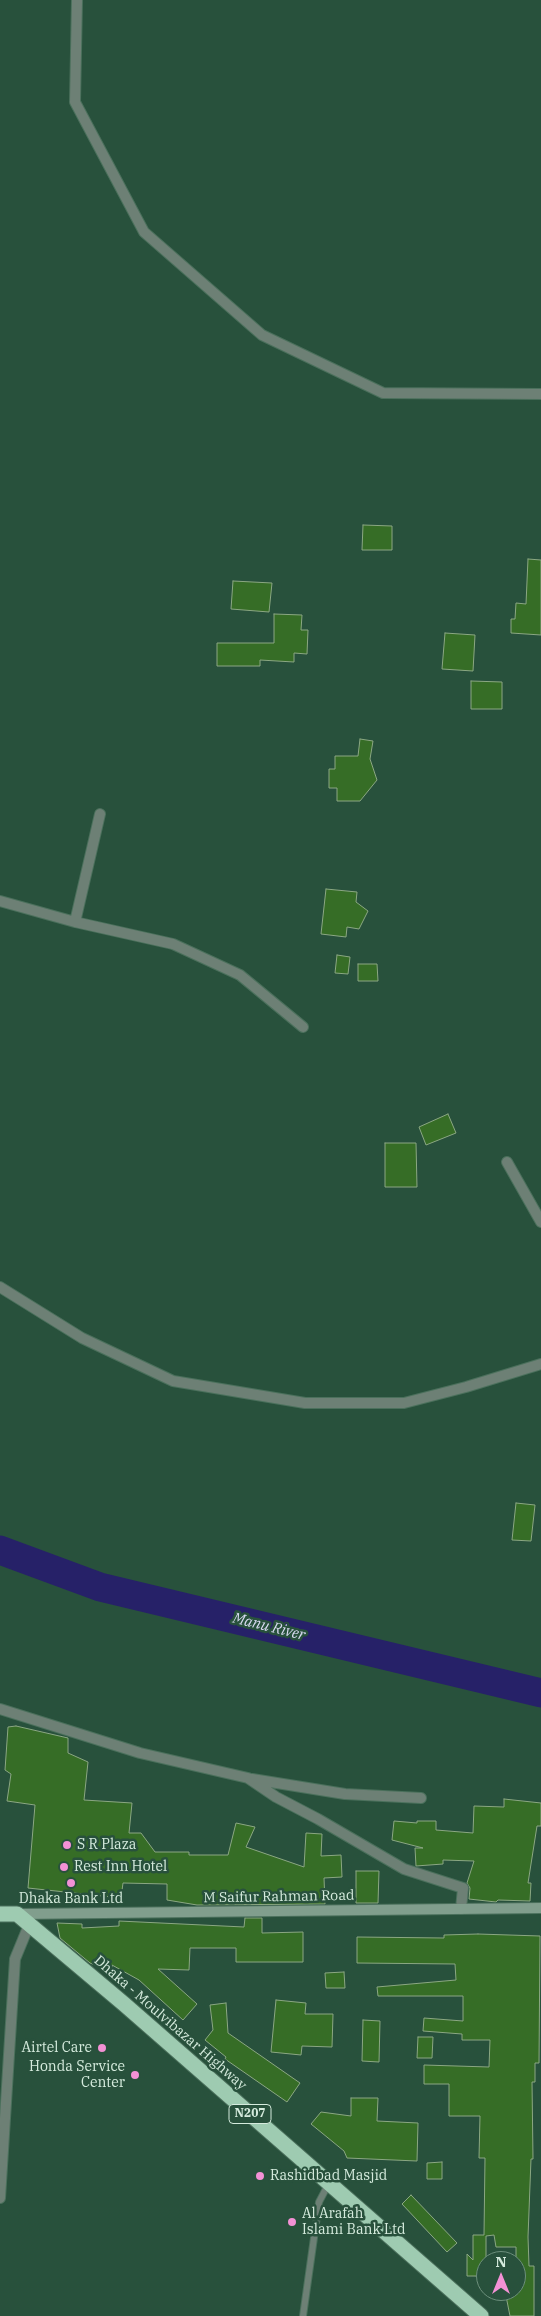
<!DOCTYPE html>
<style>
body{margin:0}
#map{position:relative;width:541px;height:2316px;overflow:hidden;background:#28513c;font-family:"IBM Plex Serif",serif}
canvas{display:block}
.north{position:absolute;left:476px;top:2251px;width:50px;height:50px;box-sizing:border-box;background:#28513c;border:1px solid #6d8f7c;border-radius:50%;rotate:0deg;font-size:14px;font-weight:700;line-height:20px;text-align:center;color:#d5ebdd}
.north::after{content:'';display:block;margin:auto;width:18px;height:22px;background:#f391d5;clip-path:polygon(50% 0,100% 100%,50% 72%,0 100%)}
</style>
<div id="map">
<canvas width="541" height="2316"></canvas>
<div class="north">N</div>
</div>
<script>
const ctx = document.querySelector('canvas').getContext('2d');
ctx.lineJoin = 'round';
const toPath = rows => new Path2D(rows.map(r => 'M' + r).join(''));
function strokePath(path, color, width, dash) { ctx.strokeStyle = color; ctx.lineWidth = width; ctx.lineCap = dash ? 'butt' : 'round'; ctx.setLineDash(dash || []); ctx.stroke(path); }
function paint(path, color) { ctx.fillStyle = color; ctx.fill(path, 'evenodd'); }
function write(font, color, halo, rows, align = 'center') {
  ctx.font = font + ' "IBM Plex Serif",serif'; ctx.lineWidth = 5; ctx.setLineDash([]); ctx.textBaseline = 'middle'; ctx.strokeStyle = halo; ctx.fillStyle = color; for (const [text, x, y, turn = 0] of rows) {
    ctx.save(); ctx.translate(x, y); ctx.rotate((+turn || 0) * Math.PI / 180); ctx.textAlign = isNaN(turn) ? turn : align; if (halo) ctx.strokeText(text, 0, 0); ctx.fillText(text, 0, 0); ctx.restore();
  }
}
const river = toPath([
 [0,1550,100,1587,541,1693]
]);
const building = toPath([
 [363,525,392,526,392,550,362,550,363,525],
 [528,559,541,560,541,635,511,633,511,619,515,619,516,603,526,604,528,559],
 [233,581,272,583,269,612,231,609,233,581],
 [274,614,302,615,301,630,308,630,307,654,294,653,294,662,260,660,260,666,217,666,217,643,274,643,274,614],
 [445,633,475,635,473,671,442,669,445,633],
 [471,681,502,682,502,709,471,709,471,681],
 [360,739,373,741,370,759,377,780,360,801,337,801,337,788,329,788,329,769,335,769,335,756,358,756,360,739],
 [326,889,357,892,356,902,368,911,359,929,347,927,346,937,321,934,326,889],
 [337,955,350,957,348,974,335,973,337,955],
 [358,964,377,964,378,981,358,981,358,964],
 [448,1114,456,1133,426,1145,419,1127,448,1114],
 [385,1143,416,1143,417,1187,385,1187,385,1143],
 [516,1503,535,1505,531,1541,512,1540,516,1503],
 [16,1726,68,1738,68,1753,88,1762,84,1800,132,1803,129,1833,141,1833,155,1852,189,1852,189,1855,228,1855,236,1823,255,1827,246,1847,304,1867,306,1833,322,1834,321,1856,341,1855,342,1877,324,1878,325,1904,197,1905,167,1900,167,1884,123,1883,121,1898,28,1888,35,1805,7,1801,11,1774,5,1770,8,1727,16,1726],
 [504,1799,541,1803,541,1826,537,1826,528,1883,531,1883,530,1901,498,1900,496,1902,469,1899,470,1888,467,1883,474,1861,443,1860,443,1864,416,1866,415,1848,423,1848,392,1840,394,1821,417,1823,417,1821,436,1821,436,1830,473,1833,474,1806,504,1807,504,1799],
 [356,1871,379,1871,378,1903,356,1903,356,1871],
 [245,1918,262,1918,262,1933,303,1932,303,1962,236,1962,236,1948,190,1948,189,1970,158,1969,197,2004,183,2020,139,1980,112,1965,112,1972,90,1963,60,1938,57,1923,82,1924,82,1928,119,1926,119,1921,244,1927,245,1918],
 [478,1934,540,1936,539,2063,535,2063,535,2082,532,2082,533,2159,531,2159,528,2237,529,2266,534,2266,534,2316,510,2316,505,2291,516,2291,516,2247,496,2247,494,2235,486,2236,486,2290,476,2276,467,2276,467,2254,473,2260,473,2235,484,2235,485,2158,479,2158,480,2116,449,2116,449,2084,424,2084,424,2065,489,2067,490,2040,462,2040,462,2034,423,2031,424,2018,463,2021,463,1996,378,1996,377,1987,456,1980,455,1964,357,1963,357,1937,444,1938,444,1935,478,1934],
 [344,1972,345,1988,326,1988,325,1973,344,1972],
 [276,2000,306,2003,305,2014,333,2014,332,2047,302,2046,301,2055,271,2052,276,2000],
 [226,2003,228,2033,300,2083,287,2102,225,2059,226,2057,205,2040,213,2030,210,2005,226,2003],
 [363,2020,380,2021,379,2062,362,2061,363,2020],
 [418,2037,433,2037,432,2058,417,2058,418,2037],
 [351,2098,378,2098,377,2121,418,2123,417,2161,347,2158,344,2151,311,2124,321,2112,351,2116,351,2098],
 [442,2162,442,2179,427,2179,427,2163,442,2162],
 [411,2195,457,2243,447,2252,402,2204,411,2195]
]);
const lane = toPath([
 [303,2316,319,2202,329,2183]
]);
const street = toPath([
 [77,0,75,102,144,232,262,335,383,393,541,394],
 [0,901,75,922,173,944,240,975,303,1027],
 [75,922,100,814],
 [507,1162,541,1222],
 [0,1287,82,1338,173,1381,305,1403,404,1403,466,1387,541,1364],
 [0,1709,140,1753,248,1778,276,1797,318,1819,404,1869,463,1888,461,1909],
 [252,1779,345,1794,421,1798],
 [0,2198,15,1959,29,1925]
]);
const secondary = toPath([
 [17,1914,541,1908]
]);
const highway = toPath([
 [0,1914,17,1914,124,2004,481,2316]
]);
const markers = [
 [67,1845,5,"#f391d5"],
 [64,1867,5,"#f391d5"],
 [71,1883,5,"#f391d5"],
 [102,2048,5,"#f391d5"],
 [135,2075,5,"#f391d5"],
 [260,2176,5,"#f391d5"],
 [292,2222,5,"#f391d5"]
];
const shields = [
 [250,2114,42]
];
const shieldNames = [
 ["N207",250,2114]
];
const poiNames = [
 ["S R Plaza",77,1845],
 ["Rest Inn Hotel",74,1867],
 ["Dhaka Bank Ltd",71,1899,"center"],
 ["Airtel Care",92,2048,"right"],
 ["Honda Service",125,2067,"right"],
 ["Center",125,2083,"right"],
 ["Rashidbad Masjid",270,2176],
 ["Al Arafah",302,2214],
 ["Islami Bank Ltd",302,2230]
];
const streetNames = [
 ["M Saifur Rahman Road",279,1897,-1],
 ["Dhaka - Moulvibazar Highway",170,2023,41]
];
const waterNames = [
 ["Manu River",269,1627,14]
];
strokePath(river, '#262168', 29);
paint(building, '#366d26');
strokePath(building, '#8ba783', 1);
strokePath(lane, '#4b705c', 8);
strokePath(street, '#4b705c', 12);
strokePath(secondary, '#4b705c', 12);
strokePath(highway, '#4b705c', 17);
strokePath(lane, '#6d8075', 6);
strokePath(street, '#6d8075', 10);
strokePath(secondary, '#819e8d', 10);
strokePath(highway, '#9ecbb1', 15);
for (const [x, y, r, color] of markers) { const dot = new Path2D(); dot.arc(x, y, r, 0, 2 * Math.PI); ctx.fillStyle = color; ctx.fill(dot); strokePath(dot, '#28513c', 2); }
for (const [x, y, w] of shields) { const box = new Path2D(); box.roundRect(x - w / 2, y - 9.5, w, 19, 4); ctx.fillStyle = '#28513c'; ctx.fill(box); strokePath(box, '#d5ebdd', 1); }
write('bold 12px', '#d5ebdd', null, shieldNames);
write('14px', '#d5ebdd', '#28513c', poiNames, 'left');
write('14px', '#d5ebdd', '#28513c', streetNames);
write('italic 15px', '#d8dbf1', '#28513c', waterNames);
</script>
